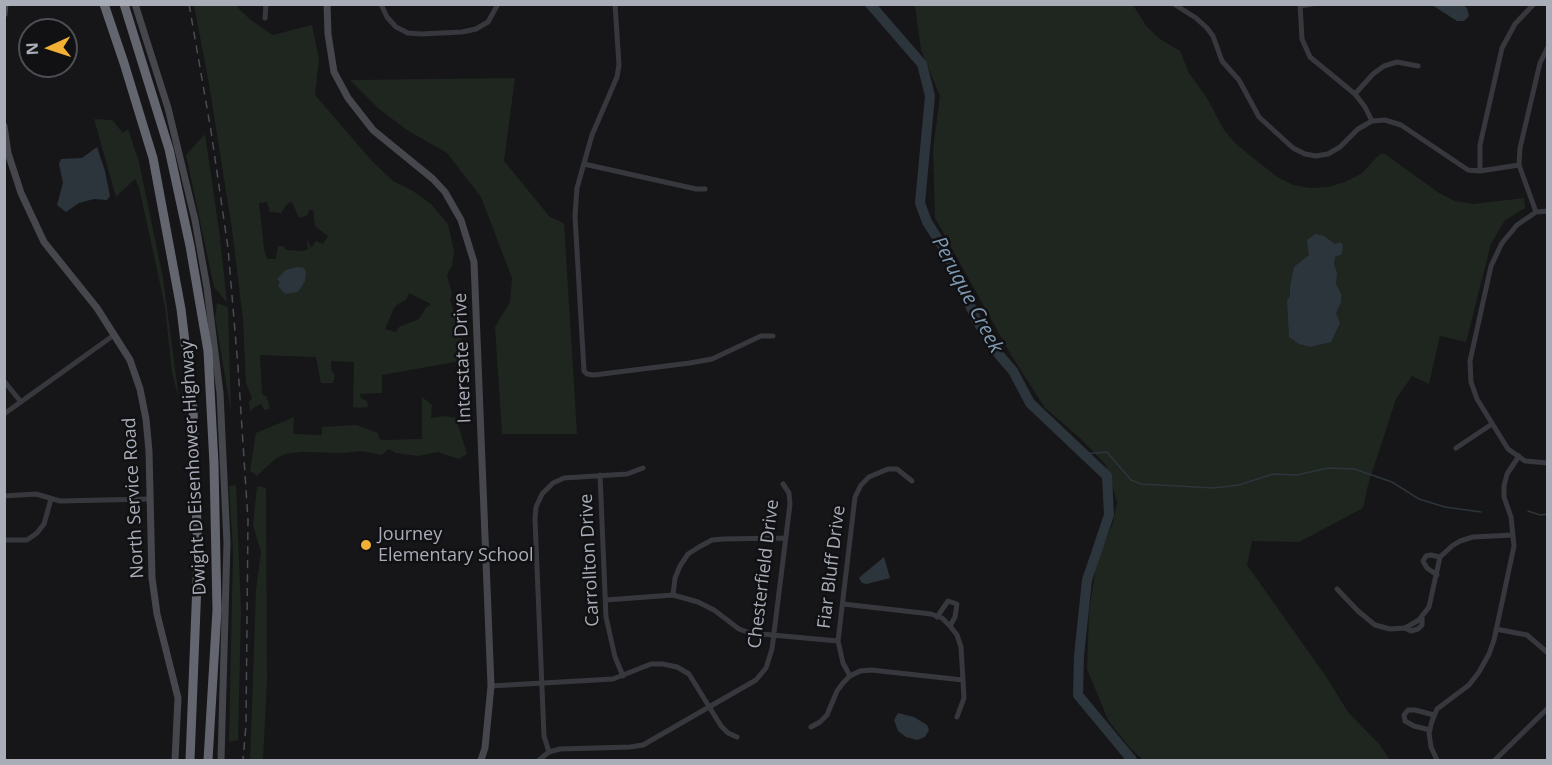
<!DOCTYPE html>
<style>
body{margin:0}
#map{position:relative;width:1552px;height:765px;overflow:hidden;background:#161618;font-family:"Open Sans",sans-serif}
canvas{display:block}
.frame{position:absolute;inset:0;border:6px solid #a8adb8;pointer-events:none}
.north{position:absolute;left:18px;top:18px;width:60px;height:60px;box-sizing:border-box;background:#111113;border:2px solid #4d4f55;border-radius:50%;rotate:267deg;font-size:16px;font-weight:700;line-height:24px;text-align:center;color:#a8adb8}
.north::after{content:'';display:block;margin:auto;width:21px;height:27px;background:#f2b134;clip-path:polygon(50% 0,100% 100%,50% 72%,0 100%)}
</style>
<div id="map">
<canvas width="1552" height="765"></canvas>
<div class="frame"></div>
<div class="north">N</div>
</div>
<script>
const ctx = document.querySelector('canvas').getContext('2d');
ctx.lineJoin = 'round';
function paint(path, color) { ctx.fillStyle = color; ctx.fill(path, 'evenodd'); }
const toPath = rows => new Path2D(rows.map(r => 'M' + r).join(''));
function strokePath(path, color, width, dash) { ctx.strokeStyle = color; ctx.lineWidth = width; ctx.lineCap = dash ? 'butt' : 'round'; ctx.setLineDash(dash || []); ctx.stroke(path); }
function write(font, color, halo, rows, align = 'center') {
  ctx.font = font + ' "Open Sans",sans-serif'; ctx.lineWidth = 5; ctx.setLineDash([]); ctx.textBaseline = 'middle'; ctx.strokeStyle = halo; ctx.fillStyle = color; for (const [text, x, y, turn = 0] of rows) {
    ctx.save(); ctx.translate(x, y); ctx.rotate((+turn || 0) * Math.PI / 180); ctx.textAlign = isNaN(turn) ? turn : align; if (halo) ctx.strokeText(text, 0, 0); ctx.fillText(text, 0, 0); ctx.restore();
  }
}
const green = toPath([
 [194,5,237,5,238,8,252,21,273,35,312,25,319,59,315,95,372,161,393,181,413,191,431,204,448,224,454,251,452,266,447,275,452,294,450,300,458,325,466,360,382,375,382,393,360,394,361,398,367,401,368,407,360,408,353,407,354,362,331,361,331,369,335,376,333,383,321,383,316,357,260,355,262,394,267,397,270,409,264,410,261,404,253,408,250,412,249,402,252,398,246,383,243,320,232,229,209,84],
 [267,202,270,212,281,213,288,203,292,202,299,218,308,215,309,210,313,210,315,226,328,236,323,244,316,241,311,248,307,238,308,249,303,251,286,250,283,246,278,246,276,259,267,259,264,249,259,203],
 [409,293,431,304,426,308,419,319,399,327,396,332,385,329,394,308,398,304,406,300],
 [915,5,1133,5,1147,27,1160,39,1180,51,1189,73,1207,98,1224,130,1236,144,1277,177,1293,185,1310,188,1328,187,1345,182,1361,174,1377,157,1381,154,1385,154,1439,193,1455,201,1473,204,1524,198,1525,208,1505,220,1491,244,1466,342,1440,336,1429,384,1412,376,1396,399,1368,485,1363,508,1299,542,1252,541,1247,565,1327,678,1348,712,1380,745,1390,760,1143,760,1130,748,1108,720,1087,669,1089,612,1097,560,1113,523,1117,502,1106,465,1080,438,1045,408,1011,355,935,218,933,150,940,96,921,50],
 [515,78,504,161,550,217,564,223,577,434,502,434,495,327,510,302,512,278,481,197,447,153,407,130,379,109,350,80],
 [94,119,112,120,123,133,128,129,139,162,163,278,179,399,172,373,165,307,139,187,135,179,116,197],
 [205,134,219,230,227,303,214,287,186,155],
 [217,303,228,307,231,412,215,317],
 [422,397,432,405,431,418,445,416,456,418,467,454,459,459,438,452,418,456,396,453,388,449,382,455,361,451,344,453,302,452,285,454,275,459,257,476,250,471,256,433,294,417,293,434,322,435,322,427,356,425,378,433,380,440,422,439],
 [236,485,241,611,238,740,229,742,233,550,229,486],
 [257,486,266,488,267,681,263,760,250,760,256,590,261,552,253,525]
]);
const water = toPath([
 [1432,5,1463,5,1467,8,1469,16,1464,21,1457,21],
 [97,147,105,171,110,196,107,200,94,199,79,203,66,212,57,205,63,183,59,164,61,159,82,158],
 [1315,234,1324,236,1335,244,1340,242,1343,245,1342,254,1335,257,1334,264,1337,273,1336,284,1341,294,1341,302,1336,313,1340,323,1331,342,1310,347,1299,344,1289,337,1287,300,1290,296,1290,287,1294,267,1309,255,1307,240],
 [297,267,304,268,306,272,305,281,298,292,285,294,278,286,280,282,277,279,286,270],
 [884,557,890,578,867,584,862,583,859,578,861,576],
 [898,713,914,717,927,725,929,730,925,737,917,740,906,737,898,731,894,720]
]);
const stream = toPath([
 [1082,454,1107,452,1131,480,1141,484,1214,488,1239,485,1273,474,1297,475,1328,468,1354,469,1392,482,1419,499,1445,507,1481,512],
 [1528,511,1540,515,1548,514]
]);
const river = toPath([
 [870,4,922,64,930,96,920,203,927,222,947,253,976,319,995,350,1013,371,1030,403,1107,476,1109,515,1087,580,1079,656,1078,695,1132,760]
]);
const street = toPath([
 [381,4,387,17,396,27,408,33,421,34,462,32,476,29,488,22,498,4],
 [615,4,619,65,617,77,592,135,577,188,575,216,584,371,587,374,594,375,690,363,712,359,761,336,773,336],
 [1174,4,1196,18,1207,28,1213,36,1222,61,1239,80,1259,117,1293,148,1305,154,1316,156,1328,154,1340,147,1358,129,1372,121,1385,120,1401,125,1468,170,1480,171,1519,165],
 [1300,4,1302,39,1310,57,1355,94,1365,107,1372,121],
 [1300,6,1312,4],
 [265,18,266,4],
 [1355,94,1373,74,1384,66,1397,62,1418,66],
 [584,164,696,189,705,189],
 [1480,171,1480,145,1502,48,1515,24,1534,4],
 [1548,211,1536,212,1517,225,1502,243,1491,266,1470,361,1471,382,1477,399,1508,449,1525,461,1548,463],
 [1536,212,1519,165,1520,148,1540,63,1548,47],
 [4,381,21,402],
 [4,414,114,335],
 [1456,448,1492,424],
 [600,475,606,617,615,657,623,676],
 [4,496,36,494,60,501,150,499],
 [4,540,27,540,37,533,44,524,51,499],
 [1437,575,1427,568,1423,561,1426,556,1431,555,1440,557],
 [1337,589,1358,611,1375,625,1390,629,1405,628,1419,620,1429,607,1440,557,1452,546,1460,541,1473,537,1513,535],
 [673,595,675,578,680,566,688,554,699,547,712,540,723,539,785,538],
 [606,600,673,595,698,602,714,610,739,629,750,633,838,641],
 [843,604,931,614,942,618,950,626,957,635,961,647,964,698,957,717],
 [937,617,948,601,957,604,955,617,950,626],
 [1405,628,1411,631,1418,629,1422,625,1422,617],
 [1496,629,1527,635,1548,653],
 [850,676,843,663,838,641,855,497,861,485,869,477,888,469,897,469,912,481],
 [491,686,613,679,651,664,663,664,677,667,689,674,721,726,728,733,737,737],
 [811,727,820,722,827,715,837,691,843,683,850,676,860,671,871,670,963,680],
 [1430,730,1414,726,1405,721,1404,715,1408,710,1415,710,1434,715],
 [549,752,544,736,535,519,536,507,542,494,553,483,564,478,627,474,643,468],
 [539,760,549,752,560,749,630,747,643,745,756,680,766,668,772,649,790,504,789,493,783,484],
 [1437,760,1431,747,1429,733,1432,721,1437,709,1469,685,1479,672,1489,654,1494,640,1514,546,1511,517,1504,497,1504,486,1507,474,1519,456],
 [1495,760,1548,708]
]);
const secondary = toPath([
 [135,4,168,108,195,220,207,288,220,393,227,543,221,760],
 [327,4,328,34,334,72,348,98,373,130,433,179,445,192,461,220,474,262,491,686,485,748,481,760],
 [4,14,5,4],
 [4,126,8,153,21,193,44,242,97,308,130,360,140,389,146,419,149,451,152,578,157,614,178,698,175,760]
]);
const highway = toPath([
 [104,4,124,63,153,158,181,309,193,409,198,558,190,760],
 [124,4,169,149,190,246,208,351,214,464,217,610,208,760]
]);
const rail = toPath([
 [189,4,211,131,228,248,238,367,248,520,246,725,243,760]
]);
const markers = [
 [366,545,6,"#f2b134"]
];
const streetNames = [
 ["Interstate Drive",463,358,-92],
 ["Dwight D Eisenhower Highway",194,468,-93],
 ["North Service Road",134,498,-93],
 ["Carrollton Drive",590,560,-93],
 ["Fiar Bluff Drive",832,567,-83],
 ["Chesterfield Drive",764,574,-83]
];
const poiNames = [
 ["Journey",378,535],
 ["Elementary School",378,556]
];
const waterNames = [
 ["Peruque Creek",967,295,62]
];
paint(green, '#1e261f');
paint(water, '#2c353c');
strokePath(stream, '#2c353c', 1.5);
strokePath(river, '#2c353c', 10);
strokePath(street, '#37383d', 5);
strokePath(secondary, '#45474d', 7);
strokePath(highway, '#63666e', 9);
strokePath(rail, '#4a4c52', 1.5, [8, 6]);
for (const [x, y, r, color] of markers) { const dot = new Path2D(); dot.arc(x, y, r, 0, 2 * Math.PI); ctx.fillStyle = color; ctx.fill(dot); strokePath(dot, '#111113', 2); }
write('18px', '#a8adb8', '#111113', streetNames);
write('18px', '#a8adb8', '#111113', poiNames, 'left');
write('italic 20px', '#7f9bb3', '#111113', waterNames);
</script>
